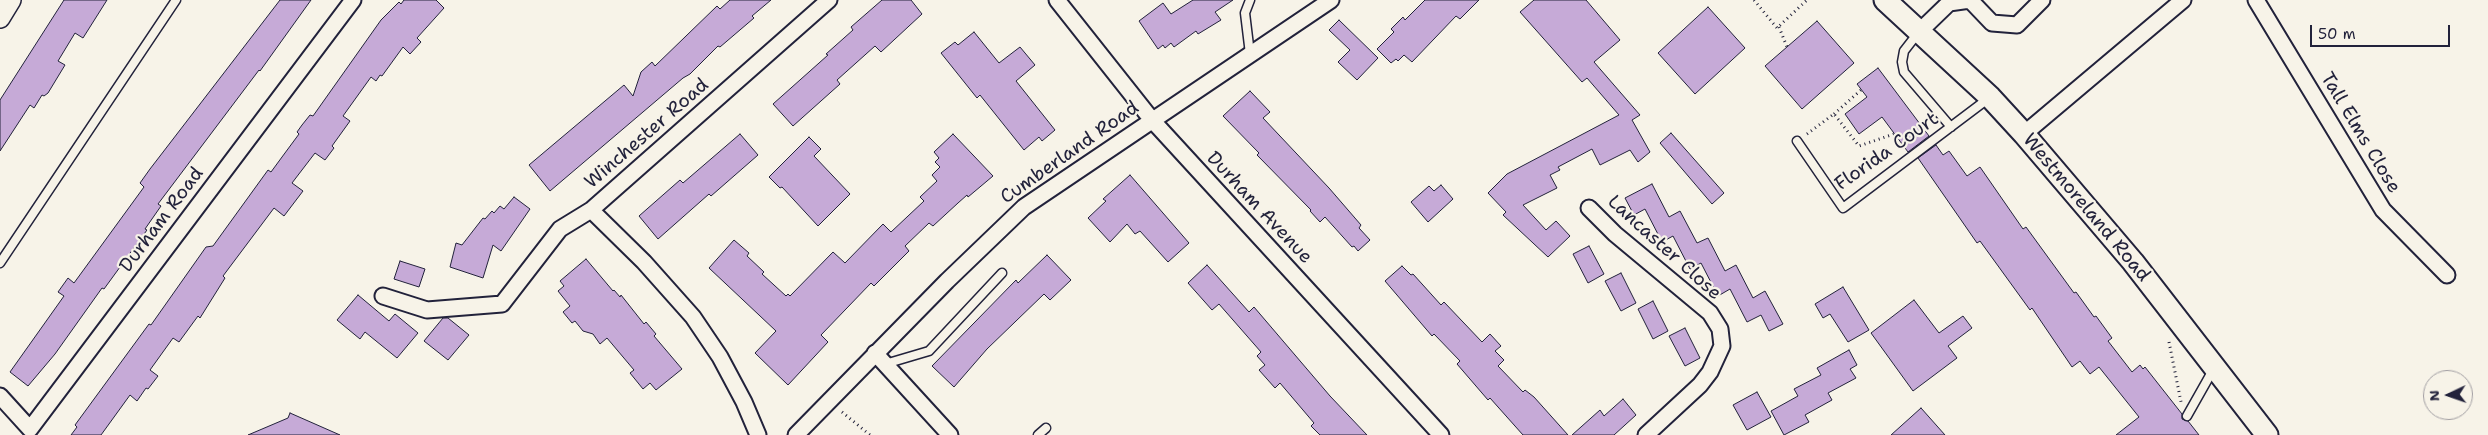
<!DOCTYPE html>
<style>
body{margin:0}
#map{position:relative;width:2488px;height:435px;overflow:hidden;background:#f7f3e8;font-family:"Shantell Sans",sans-serif}
canvas{display:block}
.north{position:absolute;left:2423px;top:370px;width:50px;height:50px;box-sizing:border-box;background:#f7f3e8;border:1px solid #a29fa3;border-radius:50%;rotate:267deg;font-size:14px;font-weight:700;line-height:20px;text-align:center;color:#22223b}
.north::after{content:'';display:block;margin:auto;width:18px;height:22px;background:#22223b;clip-path:polygon(50% 0,100% 100%,50% 72%,0 100%)}
.scale{position:absolute;left:2310px;top:25px;width:140px;height:22px;box-sizing:border-box;border:2px solid #22223b;border-top:0;padding-left:6px;font-size:15px;line-height:18px;white-space:nowrap;color:#22223b;-webkit-text-stroke:4px #f7f3e8;paint-order:stroke}
</style>
<div id="map">
<canvas width="2488" height="435"></canvas>
<div class="north">N</div>
<div class="scale">50 m</div>
</div>
<script>
const ctx = document.querySelector('canvas').getContext('2d');
ctx.lineJoin = 'round';
function paint(path, color) { ctx.fillStyle = color; ctx.fill(path, 'evenodd'); }
const toPath = rows => new Path2D(rows.map(r => 'M' + r).join(''));
function strokePath(path, color, width, dash) { ctx.strokeStyle = color; ctx.lineWidth = width; ctx.lineCap = dash ? 'butt' : 'round'; ctx.setLineDash(dash || []); ctx.stroke(path); }
function write(font, color, halo, rows, align = 'center') {
  ctx.font = font + ' "Shantell Sans",sans-serif'; ctx.lineWidth = 4.5; ctx.setLineDash([]); ctx.textBaseline = 'middle'; ctx.strokeStyle = halo; ctx.fillStyle = color; for (const [text, x, y, turn = 0] of rows) {
    ctx.save(); ctx.translate(x, y); ctx.rotate((+turn || 0) * Math.PI / 180); ctx.textAlign = isNaN(turn) ? turn : align; if (halo) ctx.strokeText(text, 0, 0); ctx.fillText(text, 0, 0); ctx.restore();
  }
}
const building = toPath([
 [64,0,107,0,83,38,75,33,58,61,65,65,48,93,44,96,42,95,34,108,30,105,0,151,0,100,64,0],
 [280,0,311,0,260,71,259,70,158,204,161,206,145,229,147,230,104,289,102,288,55,354,28,386,10,372,64,296,58,292,68,278,74,283,144,187,140,183,150,169,280,0],
 [404,0,436,0,444,8,417,38,421,42,410,54,403,47,382,76,380,75,376,81,371,77,343,116,350,121,332,146,334,148,325,160,315,153,292,183,303,191,284,216,274,208,223,276,225,278,200,318,198,316,179,342,173,338,150,370,158,376,148,389,146,388,137,401,130,395,101,435,71,435,77,427,75,425,149,324,151,325,206,247,213,246,268,170,271,172,282,157,299,134,297,132,302,125,310,115,313,116,381,20,399,2,401,4,404,0],
 [730,0,771,0,752,16,754,18,720,47,718,46,690,74,683,78,550,191,529,165,624,85,633,96,641,72,652,62,655,66,717,6,720,9,730,0],
 [882,0,911,0,922,14,881,52,875,46,837,80,840,84,793,126,773,104,828,55,826,54,853,30,851,27,882,0],
 [1193,0,1233,0,1215,12,1221,20,1198,34,1196,31,1174,47,1171,43,1165,48,1163,45,1158,49,1139,21,1163,3,1171,14,1193,0],
 [1425,0,1479,0,1460,19,1456,16,1412,62,1404,55,1398,61,1396,59,1391,63,1377,49,1394,32,1391,29,1403,17,1405,20,1425,0],
 [1534,0,1586,0,1620,40,1594,62,1640,115,1632,120,1650,152,1638,162,1630,150,1600,165,1592,149,1558,167,1560,170,1550,175,1557,188,1523,205,1546,230,1556,221,1570,236,1548,257,1503,215,1506,212,1488,193,1507,174,1619,115,1587,78,1582,82,1520,12,1534,0],
 [1708,7,1745,48,1695,94,1658,53,1708,7],
 [1339,20,1378,58,1357,80,1338,62,1350,50,1329,30,1339,20],
 [1817,21,1854,63,1802,109,1765,66,1817,21],
 [974,32,999,63,1020,47,1035,65,1016,81,1055,130,1042,141,1039,137,1024,150,980,95,977,98,941,53,955,42,958,45,974,32],
 [1878,68,1929,136,1908,152,1882,117,1859,134,1845,114,1867,97,1857,84,1878,68],
 [1250,91,1270,112,1263,118,1329,188,1361,225,1359,228,1370,240,1358,251,1354,246,1352,247,1325,217,1320,222,1310,211,1311,210,1257,155,1259,153,1223,116,1250,91],
 [1671,133,1724,193,1712,204,1660,143,1671,133],
 [740,134,758,155,711,196,709,194,658,239,639,216,680,180,683,183,740,134],
 [953,134,993,176,968,197,967,195,958,203,933,226,929,223,905,246,909,251,874,286,871,283,821,335,828,342,788,385,755,353,776,331,709,268,734,240,749,253,747,256,764,272,762,274,786,296,788,294,790,296,833,252,845,263,883,224,891,232,924,201,920,197,937,181,932,175,940,167,935,162,939,158,934,152,953,134],
 [809,137,821,149,814,156,850,194,818,226,782,187,780,188,769,177,809,137],
 [1936,145,1943,155,1949,151,1967,176,1980,167,2023,229,2026,227,2074,293,2076,292,2094,317,2096,316,2112,338,2108,341,2132,372,2140,365,2143,369,2145,367,2182,414,2182,419,2188,421,2199,435,2116,435,2139,417,2099,367,2090,374,2080,361,2072,367,2032,308,2030,310,1980,241,1977,243,1918,158,1936,145],
 [1130,175,1189,243,1168,262,1140,231,1135,234,1127,224,1110,242,1088,218,1106,201,1103,199,1130,175],
 [1652,184,1669,217,1680,211,1697,243,1708,238,1725,271,1736,265,1753,298,1765,291,1783,324,1769,331,1761,315,1747,322,1730,289,1718,296,1701,263,1690,269,1673,236,1662,242,1645,209,1634,215,1625,198,1652,184],
 [1441,185,1453,199,1428,222,1411,202,1429,186,1434,191,1441,185],
 [514,197,530,209,501,251,493,245,483,278,450,267,456,243,462,245,483,218,485,219,492,211,494,213,500,206,504,209,514,197],
 [1589,246,1604,274,1588,283,1573,254,1589,246],
 [1047,255,1071,280,1050,300,1044,294,987,349,954,387,932,366,1016,280,1018,283,1047,255],
 [586,259,613,291,614,290,620,297,621,295,644,324,646,322,656,334,654,336,682,369,656,390,650,383,643,389,630,373,634,370,607,338,600,344,593,334,583,331,575,321,572,323,563,312,570,306,558,291,564,286,560,281,586,259],
 [400,261,425,269,419,287,394,279,400,261],
 [1207,265,1249,312,1254,307,1330,396,1367,435,1320,435,1311,426,1314,423,1280,383,1275,388,1259,370,1265,365,1257,356,1261,352,1219,304,1212,310,1188,283,1207,265],
 [1402,266,1411,275,1413,274,1441,305,1444,302,1482,342,1490,334,1501,346,1495,351,1504,360,1498,366,1523,392,1525,390,1534,397,1568,435,1523,435,1490,398,1488,400,1457,364,1460,361,1434,334,1432,336,1385,281,1402,266],
 [1621,273,1636,303,1621,311,1605,281,1621,273],
 [1843,287,1869,330,1848,342,1830,314,1823,318,1815,304,1843,287],
 [358,295,389,321,395,314,418,333,397,358,365,332,360,339,337,320,358,295],
 [1914,300,1939,333,1963,316,1972,328,1948,346,1957,358,1913,391,1871,333,1914,300],
 [1653,301,1668,331,1653,339,1638,309,1653,301],
 [443,318,448,318,469,335,448,360,424,341,443,318],
 [1685,328,1700,358,1685,366,1669,336,1685,328],
 [1849,350,1857,365,1850,369,1856,378,1828,393,1832,400,1805,415,1809,422,1784,435,1771,411,1798,396,1794,389,1821,375,1817,368,1849,350],
 [1757,392,1771,417,1747,430,1733,405,1757,392],
 [1623,399,1636,415,1614,435,1572,435,1600,410,1604,416,1623,399],
 [1921,408,1945,435,1891,435,1921,408],
 [290,413,340,435,248,435,288,418,290,413]
]);
const path = toPath([
 [1754,0,1777,28,1807,0],
 [1779,27,1787,47],
 [1834,114,1861,90],
 [1807,134,1834,114,1859,146,1894,134],
 [2169,342,2181,402],
 [842,412,870,435]
]);
const service = toPath([
 [1250,0,1245,13,1250,54],
 [1918,33,1904,51,1902,62,1904,72,1951,127],
 [1797,141,1843,208,1989,98],
 [0,263,176,0],
 [885,364,929,351,1002,273],
 [2187,416,2213,370],
 [1038,435,1046,428]
]);
const minor = toPath([
 [1057,0,1152,120,1441,435],
 [2256,0,2383,210,2447,275],
 [1920,31,1949,3,1970,0,1992,23,2017,25,2042,0],
 [2024,134,2183,0],
 [1589,208,1615,234,1710,313,1720,329,1722,346,1710,372,1700,385,1646,435],
 [383,296,427,310,502,304,560,229,591,210],
 [875,353,950,435],
 [0,396,30,429,353,0],
 [758,435,744,402,720,357,693,317,644,262,591,210,829,0],
 [796,435,947,281,1024,207,1331,0]
]);
const tertiary = toPath([
 [0,18,11,0]
]);
const secondary = toPath([
 [1885,0,1990,97,2024,134,2133,262,2267,435]
]);
const streetNames = [
 ["Tall Elms Close",2360,133,59],
 ["Winchester Road",647,134,-41],
 ["Florida Court",1887,152,-35],
 ["Cumberland Road",1070,153,-35],
 ["Durham Avenue",1259,208,47],
 ["Westmoreland Road",2086,208,50],
 ["Durham Road",162,220,-53],
 ["Lancaster Close",1664,248,42]
];
paint(building, '#c6aad7');
strokePath(building, '#22223b', 1);
strokePath(service, '#22223b', 11);
strokePath(minor, '#22223b', 19);
strokePath(tertiary, '#22223b', 22);
strokePath(secondary, '#22223b', 25);
strokePath(path, '#22223b', 3, [1, 4]);
strokePath(service, '#f7f3e8', 8);
strokePath(minor, '#f7f3e8', 15);
strokePath(tertiary, '#f7f3e8', 19);
strokePath(secondary, '#f7f3e8', 21);
write('19px', '#22223b', '#f7f3e8', streetNames);
</script>
